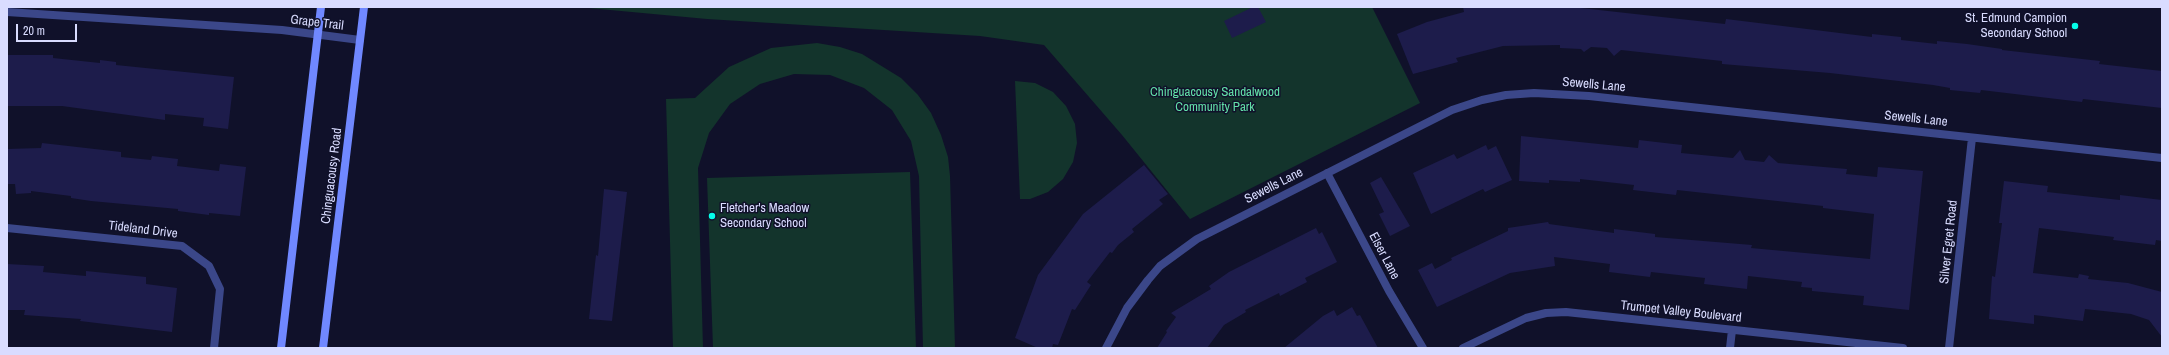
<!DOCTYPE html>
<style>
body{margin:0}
#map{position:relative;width:2169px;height:355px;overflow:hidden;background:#10112a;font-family:"Archivo Narrow",sans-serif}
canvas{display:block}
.frame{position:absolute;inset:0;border:8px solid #d9dcff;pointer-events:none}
.scale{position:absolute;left:16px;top:24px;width:61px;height:18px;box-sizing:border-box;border:2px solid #d9dcff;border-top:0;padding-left:5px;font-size:12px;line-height:14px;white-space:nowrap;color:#d9dcff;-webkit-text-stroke:3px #10112a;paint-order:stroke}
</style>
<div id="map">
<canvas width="2169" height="355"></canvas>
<div class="frame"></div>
<div class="scale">20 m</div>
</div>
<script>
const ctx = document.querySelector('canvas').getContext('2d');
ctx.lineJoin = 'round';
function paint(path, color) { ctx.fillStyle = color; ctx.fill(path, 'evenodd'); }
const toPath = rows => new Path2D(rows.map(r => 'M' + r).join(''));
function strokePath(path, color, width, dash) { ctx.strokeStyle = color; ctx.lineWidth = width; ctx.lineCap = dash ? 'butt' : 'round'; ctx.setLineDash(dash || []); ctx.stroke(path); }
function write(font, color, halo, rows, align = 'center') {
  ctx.font = font + ' "Archivo Narrow",sans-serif'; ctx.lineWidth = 3; ctx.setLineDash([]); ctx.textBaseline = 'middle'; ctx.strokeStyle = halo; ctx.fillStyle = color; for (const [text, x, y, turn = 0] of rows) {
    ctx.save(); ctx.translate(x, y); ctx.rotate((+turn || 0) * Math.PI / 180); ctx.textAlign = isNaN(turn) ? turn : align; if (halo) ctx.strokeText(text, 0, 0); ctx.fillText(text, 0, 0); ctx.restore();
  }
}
const green = toPath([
 [578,7,1372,7,1420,103,1190,219,1122,135,1044,45,980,36,707,19],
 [817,43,840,47,862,54,901,78,918,95,931,113,941,135,948,157,950,176,955,348,923,348,919,176,911,141,892,110,864,88,830,75,794,74,760,84,730,104,709,133,698,168,703,348,673,348,666,99,695,98,729,67,771,48],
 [1015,81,1035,83,1053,92,1066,106,1075,124,1077,143,1073,162,1063,179,1048,192,1030,199,1020,199],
 [910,172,916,348,713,348,707,178]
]);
const building = toPath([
 [1253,7,1258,7,1266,22,1232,38,1224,21],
 [1463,7,1572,7,1725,24,1726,19,1872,37,1872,34,1901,37,1901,40,1937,44,1937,41,1967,44,2002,49,2002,50,2100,61,2099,64,2162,71,2162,108,2083,99,2082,102,1981,90,1980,93,1950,90,1950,88,1933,85,1830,73,1722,64,1722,61,1621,50,1614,56,1607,48,1591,47,1584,52,1581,49,1560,48,1560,45,1503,46,1456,58,1458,62,1413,74,1397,34,1427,22,1464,12],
 [7,55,53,55,53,58,100,63,100,60,116,62,116,65,234,77,228,129,203,126,204,118,165,114,165,120,62,106,7,106],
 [1521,136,1638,148,1639,140,1682,145,1681,153,1733,158,1740,150,1745,160,1764,162,1769,155,1778,163,1847,169,1846,174,1877,177,1878,167,1923,171,1909,310,1863,305,1864,296,1812,291,1812,288,1801,287,1802,282,1748,276,1747,289,1704,284,1705,278,1651,272,1650,277,1609,272,1610,264,1554,257,1555,266,1510,273,1437,307,1418,270,1432,263,1435,269,1452,260,1451,258,1508,231,1508,228,1548,222,1549,224,1614,233,1614,229,1655,234,1655,237,1752,245,1751,248,1870,259,1874,214,1823,208,1823,206,1677,190,1676,195,1633,190,1634,185,1580,179,1580,182,1549,180,1549,183,1519,181],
 [42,143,121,152,121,157,151,160,152,156,178,159,177,166,219,171,220,164,246,167,240,216,209,213,209,215,178,211,178,209,91,201,71,198,71,196,31,191,31,193,16,194,15,184,8,184,7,149,41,148],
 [1486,145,1488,150,1496,146,1512,180,1485,192,1483,189,1431,214,1413,173,1454,154,1457,159],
 [1144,165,1168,194,1159,200,1163,204,1132,229,1134,232,1118,245,1112,253,1110,252,1087,282,1091,285,1075,310,1072,309,1058,345,1053,344,1052,348,1038,348,1015,338,1038,275,1083,214],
 [1381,177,1410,226,1390,236,1379,214,1384,212,1370,183],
 [2004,181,2048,186,2047,192,2120,200,2120,195,2162,200,2162,241,2156,240,2155,245,2113,240,2114,237,2039,228,2033,273,2078,278,2079,274,2089,276,2088,279,2128,283,2162,292,2162,337,2149,320,2131,314,2085,309,2083,321,2034,315,2034,324,1989,319,1992,276,1995,277,2002,223,1999,223],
 [604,189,627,192,612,321,589,319,596,255,598,256],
 [1316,228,1319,234,1322,232,1337,262,1305,278,1307,282,1280,296,1279,293,1245,310,1246,312,1224,325,1207,348,1157,348,1167,332,1166,331,1176,317,1171,313,1211,289,1209,286,1229,272],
 [7,264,44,266,43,272,86,276,86,271,146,277,146,284,177,288,172,332,80,321,81,319,24,315,25,310,7,310],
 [1352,307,1357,316,1360,315,1378,348,1284,348,1323,316,1334,310,1337,316]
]);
const street = toPath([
 [7,12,282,30,360,40],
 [1327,173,1389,291,1423,348],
 [7,228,182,246,209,266,220,289,214,348],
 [1106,348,1127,308,1148,280,1160,266,1197,239,1452,110,1482,100,1506,95,1534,93,1589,96,2162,158],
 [1463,348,1526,318,1546,313,1566,312,1903,348],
 [1730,348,1732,330],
 [1949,348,1972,138]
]);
const secondary = toPath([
 [281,348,321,7],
 [323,348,364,7]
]);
const markers = [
 [2075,26,4,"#05ffe8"],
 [712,216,4,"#05ffe8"]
];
const poiNames = [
 ["St. Edmund Campion",2067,19],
 ["Secondary School",2067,34],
 ["Fletcher's Meadow",720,209,"left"],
 ["Secondary School",720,224,"left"]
];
const streetNames = [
 ["Grape Trail",317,23,7],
 ["Sewells Lane",1594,85,5],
 ["Sewells Lane",1916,119,6],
 ["Chinguacousy Road",332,176,-83],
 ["Sewells Lane",1274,186,-27],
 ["Tideland Drive",143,230,7],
 ["Silver Egret Road",1949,242,-84],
 ["Elser Lane",1384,256,62],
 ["Trumpet Valley Boulevard",1681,312,6]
];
const parkNames = [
 ["Chinguacousy Sandalwood",1215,93],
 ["Community Park",1215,108]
];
paint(green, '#13342c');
paint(building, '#1d1c4b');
strokePath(street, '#3b4789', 8);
strokePath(secondary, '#7088ff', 8);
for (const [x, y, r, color] of markers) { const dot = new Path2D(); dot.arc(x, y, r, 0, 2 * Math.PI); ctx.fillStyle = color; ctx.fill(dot); strokePath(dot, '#10112a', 1.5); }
write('13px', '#d9dcff', '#10112a', poiNames, 'right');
write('13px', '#d9dcff', '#10112a', streetNames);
write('13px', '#63e1a9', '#10112a', parkNames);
</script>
